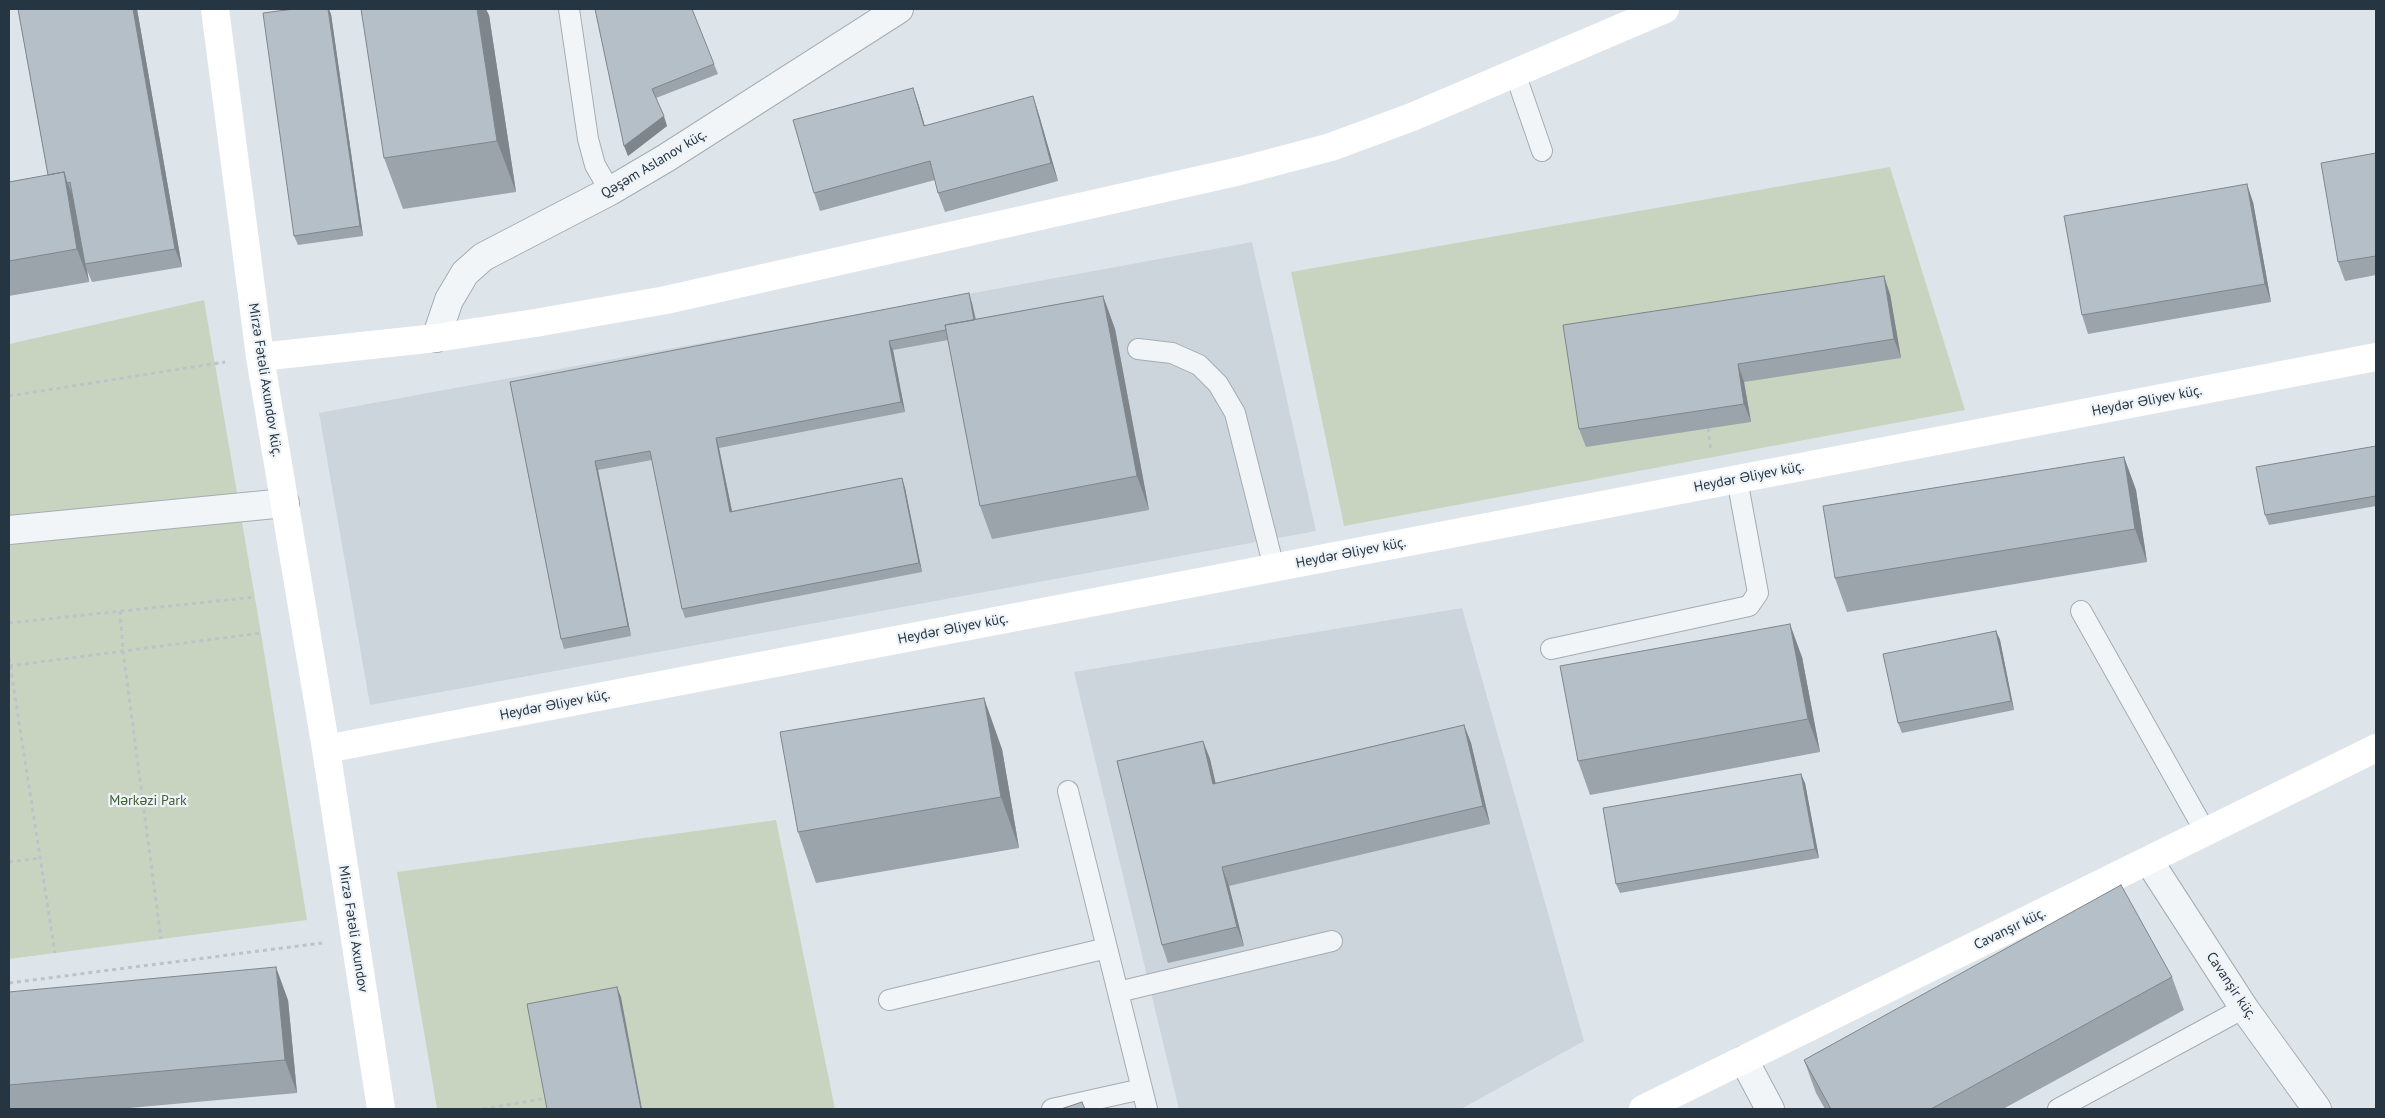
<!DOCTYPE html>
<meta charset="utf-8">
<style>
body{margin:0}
#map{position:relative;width:2385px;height:1118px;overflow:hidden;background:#dee5ea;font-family:"PT Sans",sans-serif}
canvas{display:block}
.frame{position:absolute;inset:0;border:10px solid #263542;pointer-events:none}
</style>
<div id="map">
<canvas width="2385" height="1118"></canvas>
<div class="frame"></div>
</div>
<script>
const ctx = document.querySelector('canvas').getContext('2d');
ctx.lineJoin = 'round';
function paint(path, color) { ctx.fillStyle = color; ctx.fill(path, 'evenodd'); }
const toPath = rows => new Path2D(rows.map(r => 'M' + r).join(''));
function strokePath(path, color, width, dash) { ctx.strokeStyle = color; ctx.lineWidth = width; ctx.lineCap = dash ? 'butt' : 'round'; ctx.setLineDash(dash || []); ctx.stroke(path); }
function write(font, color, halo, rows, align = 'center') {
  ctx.font = font + ' "PT Sans",sans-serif'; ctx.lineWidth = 4.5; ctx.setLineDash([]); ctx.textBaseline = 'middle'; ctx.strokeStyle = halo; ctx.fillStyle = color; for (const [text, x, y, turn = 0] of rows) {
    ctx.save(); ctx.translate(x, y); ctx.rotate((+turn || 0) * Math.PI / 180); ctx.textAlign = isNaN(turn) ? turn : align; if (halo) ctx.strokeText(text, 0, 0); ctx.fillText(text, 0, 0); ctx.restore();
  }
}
const built = toPath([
 [1252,242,1316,531,370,705,319,413],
 [1462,608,1584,1041,1461,1109,1179,1109,1074,672]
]);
const green = toPath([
 [1890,167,1965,410,1344,526,1291,272],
 [204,300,261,633,307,920,9,959,9,344],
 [776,820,835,1109,437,1109,397,872]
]);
const path = toPath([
 [9,396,225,362],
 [1708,428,1711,450],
 [120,611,123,651,161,939],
 [9,623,255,597],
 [9,658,55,953],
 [9,666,261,633],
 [9,862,40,858],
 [9,983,322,943],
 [483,1109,547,1098]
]);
const lane = toPath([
 [569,9,588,139,595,165,610,191],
 [1515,73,1542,151],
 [1138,349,1172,353,1199,365,1218,384,1235,413,1274,568],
 [2081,611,2206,833],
 [1551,649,1749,606,1758,593,1737,479],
 [1068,791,1147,1109],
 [1118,992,1332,941],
 [889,1000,1107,948],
 [1052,1109,1142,1089],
 [2058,1109,2244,1008]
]);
const street = toPath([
 [436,338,449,300,465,273,483,257,610,191,666,158,899,9],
 [9,530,285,503],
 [2149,861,2244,1008,2317,1109],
 [1744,1060,1770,1109]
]);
const secondary = toPath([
 [215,9,260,357,326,749,381,1109],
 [260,357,436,338,535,323,666,300,1240,171,1331,147,1412,117,1665,9],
 [326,749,2376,357],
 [1643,1109,2376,748]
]);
const wall = toPath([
 [18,9,137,9,182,267,92,282,87,270,89,282,9,296,9,182,48,175],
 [595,9,714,64,718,74,656,98,667,126,628,156],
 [331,14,363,236,298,245,294,236],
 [489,15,516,192,403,209,384,158],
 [913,88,919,106,925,126,1033,96,1039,115,1058,181,945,212,938,193,935,180,820,211,814,193],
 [2376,153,2376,275,2345,281,2338,262],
 [2253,202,2271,302,2088,334,2082,315],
 [1890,294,1901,358,1744,382,1751,422,1586,447,1579,429],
 [1103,296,1115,329,1149,510,992,539,980,506,948,340,893,350,905,412,719,448,732,511,902,478,905,488,922,572,685,618,682,609,652,460,598,470,631,636,564,649,561,639,510,382,972,303,976,319],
 [2376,446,2376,506,2269,525,2265,515],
 [2124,457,2136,490,2147,562,1847,612,1835,578],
 [1996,631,2000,640,2014,710,1902,733,1898,723],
 [1802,657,1820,752,1590,795,1578,761],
 [1464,725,1471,743,1490,824,1229,886,1244,946,1168,963,1162,945,1203,741,1210,759,1215,783],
 [1002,749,1019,848,816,883,798,832],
 [1805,783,1819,858,1620,893,1616,884],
 [2172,977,2184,1010,2003,1109,1825,1109,1816,1093,1804,1060],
 [9,992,288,1000,297,1093,118,1109,9,1109]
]);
const shadedWall = toPath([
 [133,9,137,9,182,267,175,249],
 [328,9,329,9,331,14,363,236,360,226],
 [477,9,486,9,489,15,516,192,497,141],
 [913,88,919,106,930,145,924,126],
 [1033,96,1039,115,1058,181,1051,163],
 [664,116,667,126,628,156,624,146],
 [64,172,76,206,85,264,87,270,89,282,77,249],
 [2247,184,2253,202,2271,302,2265,284],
 [1884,276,1890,294,1901,358,1894,339],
 [969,293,972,303,978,334,975,324],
 [1103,296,1115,329,1149,510,1137,476],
 [889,341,893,350,905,412,901,402],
 [1738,364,1744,382,1751,422,1744,404],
 [716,438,719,448,734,521,730,512],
 [2124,457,2136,490,2147,562,2135,529],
 [595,461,598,470,631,636,628,626],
 [902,478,905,488,922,572,919,563],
 [1790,624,1802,657,1820,752,1808,719],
 [1996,631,2000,640,2014,710,2011,701],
 [984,698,1002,749,1019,848,1001,797],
 [1464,725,1471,743,1490,824,1483,806],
 [1203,741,1210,759,1220,802,1213,784],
 [1801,774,1805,783,1819,858,1815,849],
 [1222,867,1229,886,1244,946,1237,927],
 [276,967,288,1000,297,1093,285,1060],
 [617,987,621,997,642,1109,641,1109]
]);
const building = toPath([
 [18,9,133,9,175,249,85,264,70,182,67,183,64,172,48,175,18,9],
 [294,9,328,9,360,226,294,236,263,13,294,9],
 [361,9,477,9,497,141,384,158,361,9],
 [595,9,692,9,714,64,652,89,664,116,624,146,595,9],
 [913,88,924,126,1033,96,1051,163,938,193,930,161,814,193,793,120,913,88],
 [2376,153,2376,256,2338,262,2321,163,2376,153],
 [64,172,77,249,9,261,9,182,64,172],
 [2247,184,2265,284,2082,315,2064,216,2247,184],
 [1884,276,1894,339,1738,364,1744,404,1579,429,1563,325,1884,276],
 [969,293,974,320,945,325,946,330,889,341,901,402,716,438,730,512,902,478,919,563,682,609,650,451,595,461,628,626,561,639,510,382,969,293],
 [1103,296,1137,476,980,506,945,325,1103,296],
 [2376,446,2376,496,2265,515,2256,467,2376,446],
 [2124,457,2135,529,1835,578,1823,506,2124,457],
 [1790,624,1808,719,1578,761,1560,666,1790,624],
 [1996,631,2011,701,1898,723,1883,654,1996,631],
 [984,698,1001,797,798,832,780,732,984,698],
 [1464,725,1483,806,1222,867,1237,927,1162,945,1117,761,1203,741,1213,784,1464,725],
 [1801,774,1815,849,1616,884,1603,808,1801,774],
 [2121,885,2172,977,1931,1109,1831,1109,1804,1060,2121,885],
 [276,967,285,1060,9,1085,9,992,276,967],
 [617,987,641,1109,547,1109,527,1004,617,987],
 [1082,1102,1085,1109,1061,1109,1082,1102]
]);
const streetNames = [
 ["Qəşəm Aslanov küç.",654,164,-31],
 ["Mirzə Fətəli Axundov küç.",265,380,81],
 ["Heydər Əliyev küç.",2147,401,-11],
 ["Heydər Əliyev küç.",1749,477,-11],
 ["Heydər Əliyev küç.",1351,553,-11],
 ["Heydər Əliyev küç.",953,629,-11],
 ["Heydər Əliyev küç.",555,705,-11],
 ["Mirzə Fətəli Axundov",353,929,81],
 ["Cavanşır küç.",2010,929,-26],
 ["Cavanşir küç.",2231,986,56]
];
const parkNames = [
 ["Mərkəzi Park",148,801]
];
paint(built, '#ccd4dc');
paint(green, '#c8d4bf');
strokePath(lane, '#a3adb4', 22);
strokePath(street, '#a3adb4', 30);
strokePath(path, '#bdc3c8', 3, [4, 4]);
strokePath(lane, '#f2f5f7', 20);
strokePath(street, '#f2f5f7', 28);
strokePath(secondary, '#fff', 28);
paint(wall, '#9ca4ab');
paint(shadedWall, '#7f868b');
paint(building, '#b5bfc7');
strokePath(building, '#7f868b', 1);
write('14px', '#263542', '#eef3f7', streetNames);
write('14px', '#425f32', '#eef3f7', parkNames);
</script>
